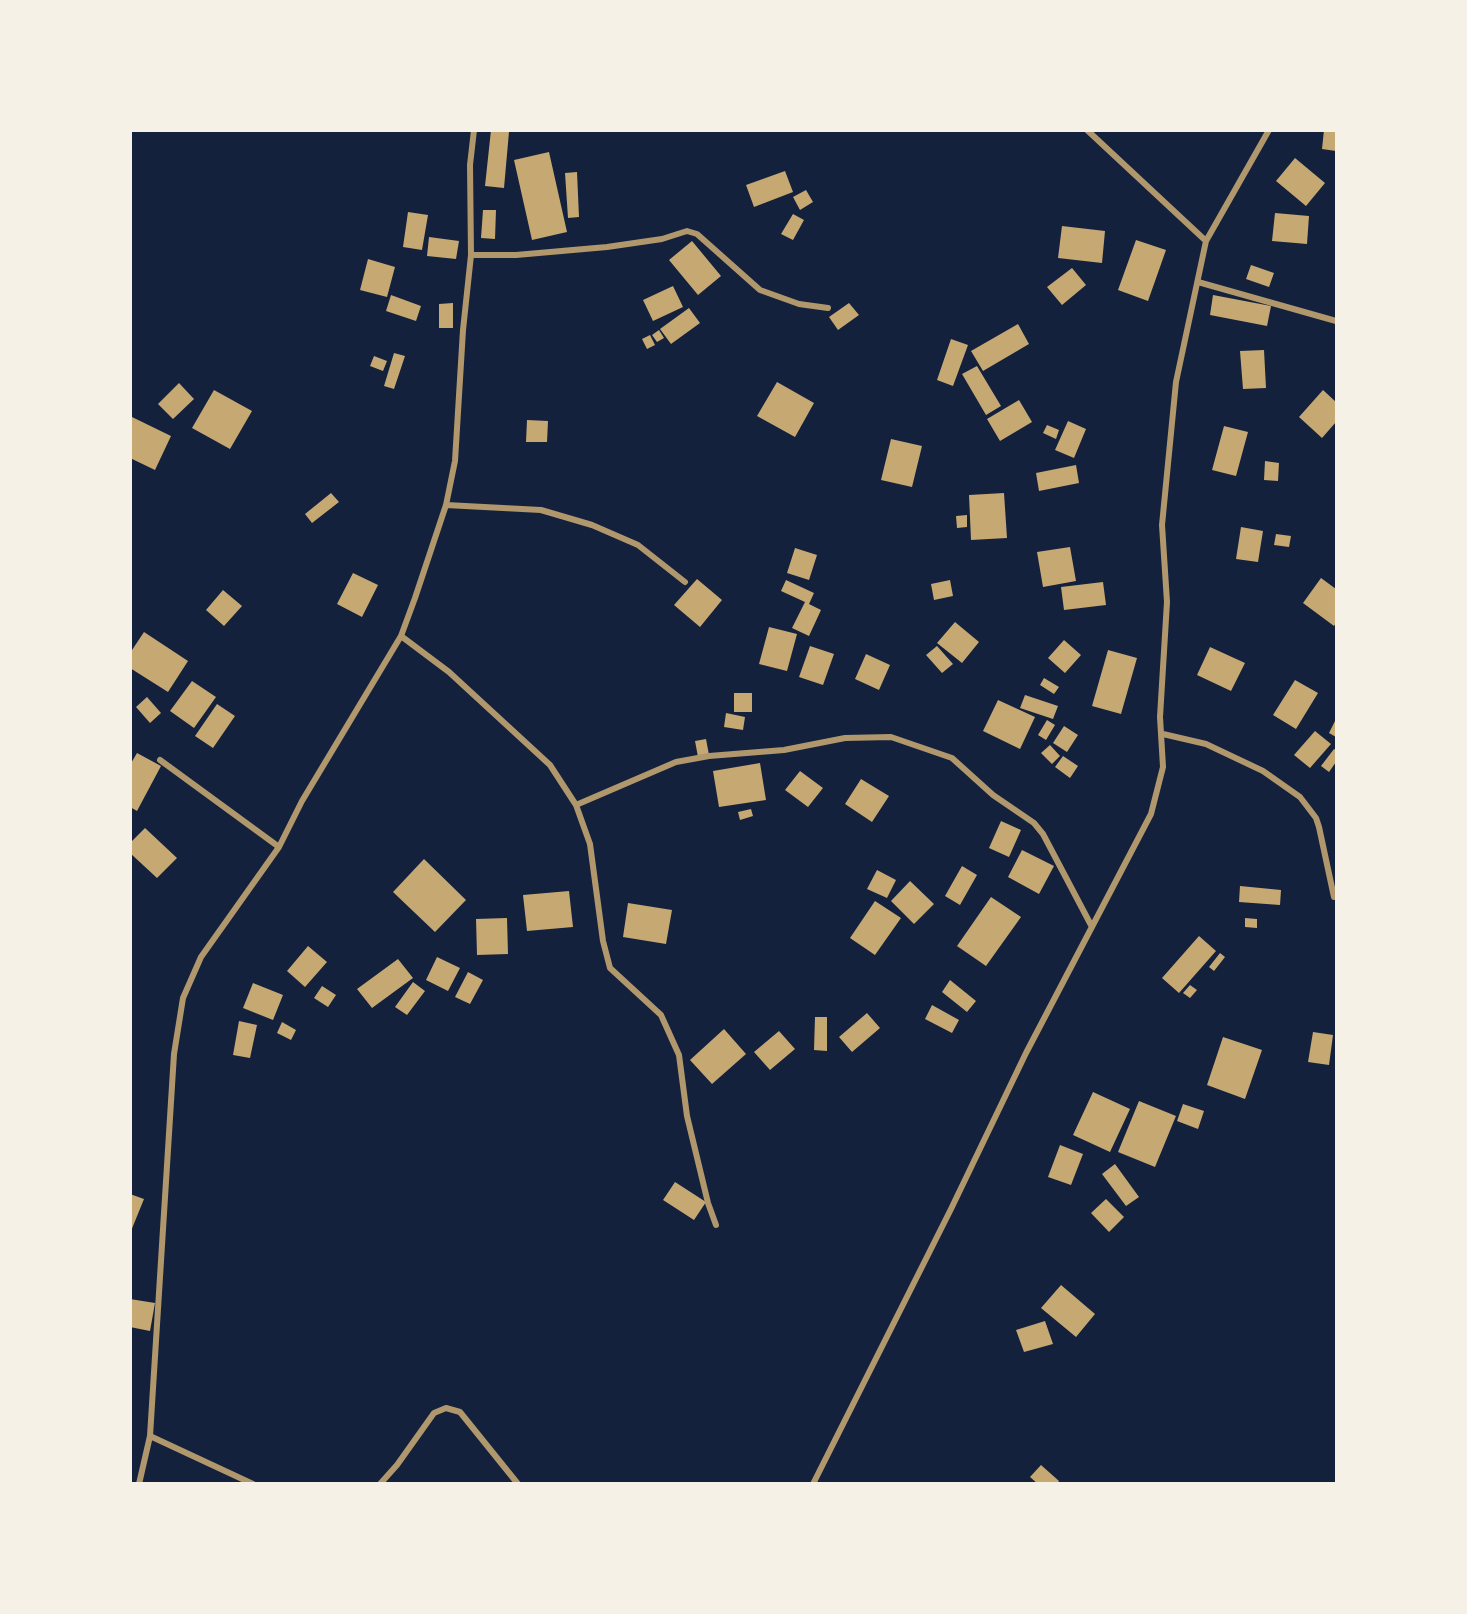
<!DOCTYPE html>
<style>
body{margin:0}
#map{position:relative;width:1467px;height:1614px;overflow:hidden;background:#14213d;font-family:Figtree,sans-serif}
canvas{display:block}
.frame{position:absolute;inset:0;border:132px solid #f6f1e7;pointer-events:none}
</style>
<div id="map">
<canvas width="1467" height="1614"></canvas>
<div class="frame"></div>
</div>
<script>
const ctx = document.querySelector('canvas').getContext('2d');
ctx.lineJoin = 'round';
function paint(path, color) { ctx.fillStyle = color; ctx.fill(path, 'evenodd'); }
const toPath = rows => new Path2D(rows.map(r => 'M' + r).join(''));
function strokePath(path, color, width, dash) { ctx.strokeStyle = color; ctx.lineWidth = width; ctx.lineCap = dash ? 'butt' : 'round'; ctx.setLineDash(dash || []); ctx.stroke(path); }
const building = toPath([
 [491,130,509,132,504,188,485,186],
 [1324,130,1336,130,1336,151,1322,149],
 [549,152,567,232,532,240,514,160],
 [1295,158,1325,183,1306,206,1276,181],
 [785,171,793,192,754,207,746,185],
 [577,172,579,217,568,218,565,173],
 [806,190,813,202,800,210,793,197],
 [483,210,496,210,495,239,481,238],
 [408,212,428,215,422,250,403,247],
 [1275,213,1309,216,1307,244,1272,241],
 [793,214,804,220,793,240,781,234],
 [1062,226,1105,231,1102,263,1058,258],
 [429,237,459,241,456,259,427,256],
 [1136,240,1166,250,1148,301,1118,290],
 [692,241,721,276,698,295,669,260],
 [368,259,395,267,387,297,360,290],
 [1251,265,1274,273,1269,287,1246,279],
 [1072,268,1086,285,1062,305,1047,287],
 [673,286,683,307,653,321,643,300],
 [391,295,421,306,416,321,386,311],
 [1213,295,1271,306,1267,326,1210,315],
 [453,303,453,328,439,328,439,304],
 [849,303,859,315,838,330,829,317],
 [689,308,700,323,671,344,660,329],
 [1018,324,1029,344,983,371,971,351],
 [659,330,664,338,657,342,652,335],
 [650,335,655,345,647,349,642,339],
 [951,339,968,345,953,386,937,380],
 [1264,350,1266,388,1243,389,1240,351],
 [394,353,405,356,394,389,384,386],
 [374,356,387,361,383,371,370,366],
 [977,366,1001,406,986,415,962,374],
 [777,382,814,403,795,437,757,416],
 [179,383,194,399,173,419,158,404],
 [214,390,252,411,230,449,192,428],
 [1323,390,1336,402,1336,422,1322,438,1299,417],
 [1019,400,1032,422,1000,441,987,419],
 [132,417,171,436,155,470,130,458],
 [527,420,548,421,547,442,526,442],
 [1068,421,1086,429,1074,458,1055,450],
 [1047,425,1059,430,1056,439,1043,433],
 [1224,426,1248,432,1236,476,1212,470],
 [891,439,922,446,912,487,881,480],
 [1265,461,1279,463,1278,481,1264,480],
 [1076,465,1079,483,1039,491,1036,473],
 [331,493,339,502,312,523,305,514],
 [1004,493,1007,538,971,540,969,495],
 [967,515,967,527,957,528,956,516],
 [1241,527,1263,531,1258,562,1236,559],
 [1276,534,1291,536,1289,547,1274,545],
 [1070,547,1076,581,1043,587,1037,552],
 [795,548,817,555,809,580,787,573],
 [353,573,378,585,362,617,337,604],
 [1321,578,1336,589,1336,623,1334,626,1303,603],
 [697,579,722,600,700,627,674,605],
 [786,580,814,593,809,604,821,610,809,636,792,628,805,602,781,591],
 [950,580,953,596,934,600,931,584],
 [1103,582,1106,605,1064,610,1061,587],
 [223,590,242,606,224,626,206,610],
 [955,622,979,642,962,663,937,643],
 [769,627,797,634,787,671,759,664],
 [144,632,188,661,168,692,130,668,130,653],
 [1064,640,1081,655,1065,673,1048,658],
 [810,646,834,654,823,685,799,677],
 [937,646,953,664,942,673,926,655],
 [1210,647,1245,663,1231,691,1197,675],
 [1108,650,1137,658,1121,714,1092,706],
 [866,654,890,665,879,690,855,679],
 [1044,678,1059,687,1054,694,1040,685],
 [1295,680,1318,693,1296,729,1273,715],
 [192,681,216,697,194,728,170,711],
 [734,693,752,693,752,712,734,712],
 [1025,695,1058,706,1053,719,1020,708],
 [147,697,161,713,150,723,136,707],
 [998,700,1035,717,1020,749,983,731],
 [217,704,235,716,213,748,195,736],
 [726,713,745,717,743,730,724,727],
 [1336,719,1336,737,1329,733],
 [1047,720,1055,725,1046,740,1038,735],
 [1064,726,1078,735,1067,752,1053,743],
 [1315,731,1331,744,1310,768,1294,755],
 [706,739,709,755,698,757,695,741],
 [1050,745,1060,756,1052,764,1041,753],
 [1334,749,1336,750,1336,762,1329,772,1321,766],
 [137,753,161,766,137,811,130,807,130,765],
 [1063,756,1078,766,1070,778,1055,767],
 [760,763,766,800,719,807,713,771],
 [800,771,823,788,808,807,785,790],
 [861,779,889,796,872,822,845,804],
 [751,809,753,816,740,820,738,812],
 [1001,821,1021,830,1009,857,989,848],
 [145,828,177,858,157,878,130,853,130,843],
 [1022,850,1054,866,1039,894,1008,877],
 [424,859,466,900,435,932,393,892],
 [962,866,977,875,960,905,945,896],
 [877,870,896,880,887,898,867,889],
 [910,881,934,904,914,924,891,901],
 [1240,886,1281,890,1280,905,1239,902],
 [569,891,573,927,527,931,523,895],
 [991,897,1021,917,986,966,957,946],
 [875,901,901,918,875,955,850,938],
 [628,903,672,910,666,944,623,937],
 [507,918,508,954,477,955,476,919],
 [1245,918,1257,919,1257,928,1245,927],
 [1199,936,1216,951,1179,993,1162,978],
 [308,946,327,962,305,987,287,971],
 [1220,953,1225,957,1214,971,1209,967],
 [437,957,460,968,448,991,426,980],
 [398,959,413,978,372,1008,357,989],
 [468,972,483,980,470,1004,455,997],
 [950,980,976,1001,967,1012,942,992],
 [413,982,425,991,407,1015,395,1007],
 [253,983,283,995,273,1020,243,1008],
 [1190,985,1197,990,1190,998,1183,993],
 [322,986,336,995,328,1007,314,998],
 [932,1005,959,1020,952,1033,925,1019],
 [867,1013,880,1028,852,1052,839,1037],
 [815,1017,827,1017,827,1051,814,1050],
 [239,1021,257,1025,250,1058,233,1055],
 [282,1022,296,1030,291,1040,277,1033],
 [724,1029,746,1054,712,1084,690,1060],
 [779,1031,795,1049,770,1070,754,1052],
 [1313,1032,1333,1035,1329,1065,1308,1062],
 [1223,1037,1262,1050,1245,1099,1207,1085],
 [1093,1092,1130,1109,1110,1152,1073,1135],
 [1139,1101,1176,1116,1155,1167,1118,1152],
 [1183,1104,1204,1111,1198,1129,1177,1121],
 [1060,1145,1083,1154,1071,1185,1048,1177],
 [1115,1164,1139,1197,1126,1206,1102,1174],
 [675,1182,706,1202,694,1220,663,1200],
 [130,1194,144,1199,131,1231,130,1231],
 [1106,1199,1124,1217,1109,1232,1091,1213],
 [1061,1285,1095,1314,1076,1337,1041,1308],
 [130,1299,155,1303,150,1331,130,1327],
 [1045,1321,1053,1344,1024,1352,1016,1330],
 [1041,1465,1059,1481,1057,1484,1038,1484,1030,1477]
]);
const minor = toPath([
 [1206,241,1269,130],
 [471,255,516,255,607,247,662,239,687,231,697,234,760,290,799,304,828,308],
 [1198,282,1336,321],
 [446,505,541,510,592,525,638,545,685,582],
 [401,636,449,672,550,765,576,805,590,844,603,941,610,968,661,1015,679,1055,687,1116,708,1203,716,1225],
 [1163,734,1206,744,1263,771,1300,797,1316,818,1319,827,1334,897],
 [160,760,279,847],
 [576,805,676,762,709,756,784,750,845,738,891,737,952,758,993,795,1034,823,1043,834,1092,927],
 [150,1436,253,1484],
 [139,1484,150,1436,174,1054,183,998,201,957,279,847,302,801,401,636,415,598,446,505,455,461,463,330,471,255,470,165,474,130],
 [380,1484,397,1465,434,1413,446,1408,460,1412,518,1484],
 [813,1484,951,1209,1026,1053,1151,814,1163,767,1160,717,1167,602,1162,525,1176,382,1206,241,1087,130]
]);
paint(building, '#c6a872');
strokePath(minor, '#b1986c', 6);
</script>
